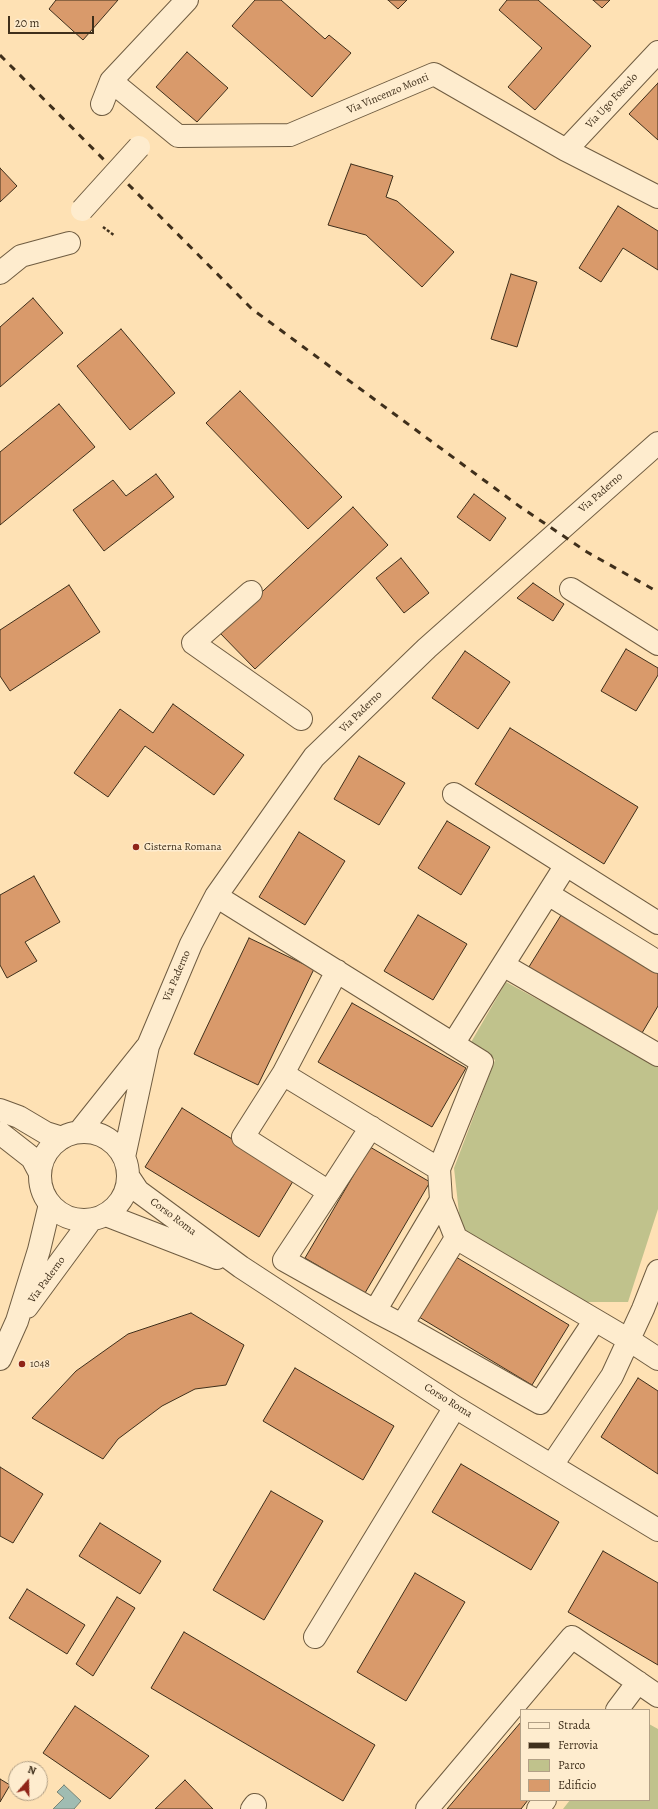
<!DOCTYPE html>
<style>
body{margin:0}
#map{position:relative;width:658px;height:1809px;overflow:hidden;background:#fee1b4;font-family:Alegreya,serif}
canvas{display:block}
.legend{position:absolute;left:520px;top:1709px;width:130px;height:92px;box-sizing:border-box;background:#feecce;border:1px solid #b2a086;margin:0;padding:5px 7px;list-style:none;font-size:12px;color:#3f2f1b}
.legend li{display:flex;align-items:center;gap:8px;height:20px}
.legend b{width:20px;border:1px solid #b2a086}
.north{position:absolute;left:8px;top:1761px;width:40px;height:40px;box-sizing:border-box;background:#feecce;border:1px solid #b2a086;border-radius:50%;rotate:20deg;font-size:11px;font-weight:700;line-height:16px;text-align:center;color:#3f2f1b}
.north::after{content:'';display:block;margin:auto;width:14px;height:18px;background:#8f2418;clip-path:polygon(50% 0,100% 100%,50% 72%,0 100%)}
.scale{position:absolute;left:8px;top:16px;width:86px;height:18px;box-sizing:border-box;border:2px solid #3f2f1b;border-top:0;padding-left:5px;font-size:12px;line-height:14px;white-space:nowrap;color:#3f2f1b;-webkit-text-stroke:3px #feecce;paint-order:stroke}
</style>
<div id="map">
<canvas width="658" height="1809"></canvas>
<ul class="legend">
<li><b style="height:5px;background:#feecce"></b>Strada</li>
<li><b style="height:5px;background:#3f2f1b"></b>Ferrovia</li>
<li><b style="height:11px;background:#c0c28c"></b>Parco</li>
<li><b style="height:11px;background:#d99a6b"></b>Edificio</li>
</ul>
<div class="north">N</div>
<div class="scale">20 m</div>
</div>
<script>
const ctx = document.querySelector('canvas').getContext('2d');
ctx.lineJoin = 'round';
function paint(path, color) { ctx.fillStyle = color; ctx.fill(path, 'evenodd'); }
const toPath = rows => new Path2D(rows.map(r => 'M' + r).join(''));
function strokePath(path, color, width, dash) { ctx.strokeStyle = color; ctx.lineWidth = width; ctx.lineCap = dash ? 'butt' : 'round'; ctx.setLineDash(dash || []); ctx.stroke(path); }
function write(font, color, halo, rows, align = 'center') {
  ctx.font = font + ' Alegreya,serif'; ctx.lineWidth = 3; ctx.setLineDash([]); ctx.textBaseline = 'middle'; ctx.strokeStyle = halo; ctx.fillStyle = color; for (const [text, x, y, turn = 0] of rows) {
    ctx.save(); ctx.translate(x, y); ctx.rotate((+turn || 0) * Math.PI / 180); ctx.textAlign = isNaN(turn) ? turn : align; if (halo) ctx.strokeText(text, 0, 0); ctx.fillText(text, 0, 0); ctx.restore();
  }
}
const green = toPath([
 [506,982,658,1065,658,1209,628,1302,582,1302,461,1231,454,1168,495,1060,470,1044],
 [649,1724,658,1729,658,1809,563,1809,570,1800,649,1800]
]);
const water = toPath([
 [64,1785,81,1801,74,1809,53,1809,64,1798,57,1792,64,1785]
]);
const building = toPath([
 [56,0,118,0,83,40,49,9,56,0],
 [255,0,281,0,325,39,329,35,351,53,312,97,232,26,255,0],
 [388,0,407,0,398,9,388,0],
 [507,0,538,0,591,46,535,110,508,87,542,48,499,10,507,0],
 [593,0,610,0,602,8,593,0],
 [187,52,228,88,197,122,156,87,187,52],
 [658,83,658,140,629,114,658,83],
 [351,164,393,176,386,197,397,201,454,252,422,287,366,235,328,225,351,164],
 [0,168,17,186,0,202,0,168],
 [618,206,658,231,658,270,623,248,601,282,579,268,618,206],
 [511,274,537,282,517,347,491,339,511,274],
 [33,298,63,333,0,387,0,327,33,298],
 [121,329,175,393,130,430,77,366,121,329],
 [240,391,342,497,308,529,206,423,240,391],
 [59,404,95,447,0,525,0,452,59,404],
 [156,474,174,497,104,551,73,510,113,480,126,496,156,474],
 [474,494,506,518,490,541,457,517,474,494],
 [353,507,388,545,255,669,219,632,353,507],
 [401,558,429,593,404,613,376,578,401,558],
 [533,583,564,604,553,621,517,598,533,583],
 [69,585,100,632,10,691,0,676,0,630,69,585],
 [626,649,658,668,658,675,636,711,601,691,626,649],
 [465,651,510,682,478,729,432,698,465,651],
 [173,704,244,755,214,795,145,746,108,797,74,773,120,709,153,733,173,704],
 [510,728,638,807,604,864,475,784,510,728],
 [359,756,405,783,379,825,334,799,359,756],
 [447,821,490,847,461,895,418,868,447,821],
 [299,832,345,861,305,925,259,897,299,832],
 [34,876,60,922,25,942,37,961,7,978,0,965,0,895,34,876],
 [563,912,658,971,658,1006,639,1038,527,970,563,912],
 [418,915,467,944,433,1000,384,971,418,915],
 [249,938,314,969,258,1085,194,1054,249,938],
 [352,1003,466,1068,432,1127,318,1062,352,1003],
 [182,1108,295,1178,259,1237,145,1167,182,1108],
 [370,1147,430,1182,365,1293,305,1258,370,1147],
 [456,1257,569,1325,532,1385,419,1317,456,1257],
 [191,1313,244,1345,226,1385,195,1389,162,1406,118,1439,103,1459,32,1418,76,1371,128,1334,191,1313],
 [295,1368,394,1426,363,1480,263,1421,295,1368],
 [638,1378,658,1391,658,1474,601,1437,638,1378],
 [461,1464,559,1522,531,1570,432,1512,461,1464],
 [0,1467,43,1494,13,1543,0,1536,0,1467],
 [271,1491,323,1521,264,1620,213,1590,271,1491],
 [100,1523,161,1561,140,1594,79,1556,100,1523],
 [603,1551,658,1583,658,1665,568,1612,603,1551],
 [415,1573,465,1602,406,1701,357,1672,415,1573],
 [27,1589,85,1625,67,1654,9,1618,27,1589],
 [117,1597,135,1608,93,1676,76,1664,117,1597],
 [184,1632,375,1745,343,1801,151,1688,184,1632],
 [75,1706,149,1756,110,1799,43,1753,75,1706],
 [521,1722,521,1800,528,1800,521,1809,447,1809,521,1722],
 [0,1779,10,1785,0,1802,0,1779],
 [185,1780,213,1809,155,1809,185,1780]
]);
const path = toPath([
 [103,227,115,236]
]);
const minor = toPath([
 [111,81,178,136,290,135,434,74,566,150,658,197],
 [102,104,111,81,187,0],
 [566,150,658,52],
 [0,273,21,256,69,243],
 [571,589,658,644],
 [251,592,193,643,301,719],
 [454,794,658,923],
 [548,894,658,962],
 [216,896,482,1062,439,1169,441,1200,375,1311,402,1325,456,1238,629,1340,658,1359],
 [503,965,658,1055],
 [337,971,283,1074,439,1169],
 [453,1044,566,865],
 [283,1074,243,1137,329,1192,371,1127],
 [0,1110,19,1117,46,1133,62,1138],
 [79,1132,146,1048],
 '40 1176a44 44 0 1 1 88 0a44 44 0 1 1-88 0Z',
 [0,1133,32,1158,40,1173],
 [124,1157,148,1046,191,944,216,896,314,757,427,648,658,443],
 [128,1176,138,1191,241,1267,455,1407,658,1530],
 [329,1192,284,1260,375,1311],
 [441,1200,456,1238],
 [106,1215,217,1258],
 [27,1307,91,1220],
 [402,1325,540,1403,595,1320],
 [0,1359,17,1321,39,1250,50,1204],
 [552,1465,612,1376,643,1309,658,1271],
 [315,1637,455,1407],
 [617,1710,638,1682],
 [252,1809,255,1805],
 [427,1809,572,1637,658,1696],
 [538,1809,545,1800]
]);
const rail = toPath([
 [0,55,252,309,519,506,587,552,658,592]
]);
const minorBridge = toPath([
 [82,210,139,147]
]);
const markers = [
 [136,847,4,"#8f2418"],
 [22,1364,4,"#8f2418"]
];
const streetNames = [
 ["Via Vincenzo Monti",388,94,-23],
 ["Via Ugo Foscolo",612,101,-47],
 ["Via Paderno",601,493,-41],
 ["Via Paderno",361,712,-44],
 ["Via Paderno",177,976,-67],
 ["Corso Roma",173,1217,37],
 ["Via Paderno",47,1280,-54],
 ["Corso Roma",448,1401,32]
];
const poiNames = [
 ["Cisterna Romana",144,847],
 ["1048",30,1364]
];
paint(green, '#c0c28c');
paint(water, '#a0bcb2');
strokePath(water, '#798476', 1);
paint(building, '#d99a6b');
strokePath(building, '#3f2f1b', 1);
strokePath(minor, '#6f5c41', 24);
strokePath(path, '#3f2f1b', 2.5, [3, 2]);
strokePath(minor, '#feecce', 22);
strokePath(rail, '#3f2f1b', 3, [7, 7]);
strokePath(minorBridge, '#6f5c41', 24, []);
strokePath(minorBridge, '#feecce', 22);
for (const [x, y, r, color] of markers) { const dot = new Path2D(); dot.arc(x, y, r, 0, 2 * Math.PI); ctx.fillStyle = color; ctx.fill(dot); strokePath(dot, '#feecce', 1.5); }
write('11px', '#3f2f1b', '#feecce', streetNames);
write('11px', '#3f2f1b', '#feecce', poiNames, 'left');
</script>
